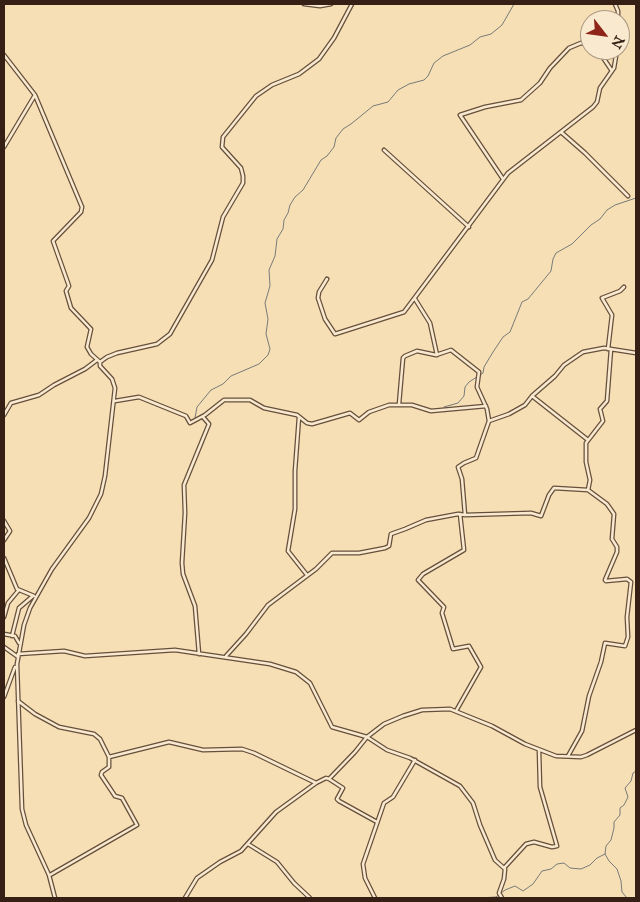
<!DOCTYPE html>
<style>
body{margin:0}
#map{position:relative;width:640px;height:902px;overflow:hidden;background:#f6dfb5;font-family:"IM FELL Great Primer",serif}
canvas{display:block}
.frame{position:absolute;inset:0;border:5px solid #361f14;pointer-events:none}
.north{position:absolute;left:580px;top:10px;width:50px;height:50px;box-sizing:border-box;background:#f9eacf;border:1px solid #ab9984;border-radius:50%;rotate:120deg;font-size:14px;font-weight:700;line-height:20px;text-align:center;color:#361f14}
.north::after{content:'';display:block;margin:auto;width:18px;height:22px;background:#8f2418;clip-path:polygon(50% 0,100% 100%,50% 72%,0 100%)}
</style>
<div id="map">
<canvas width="640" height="902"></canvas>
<div class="frame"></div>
<div class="north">N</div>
</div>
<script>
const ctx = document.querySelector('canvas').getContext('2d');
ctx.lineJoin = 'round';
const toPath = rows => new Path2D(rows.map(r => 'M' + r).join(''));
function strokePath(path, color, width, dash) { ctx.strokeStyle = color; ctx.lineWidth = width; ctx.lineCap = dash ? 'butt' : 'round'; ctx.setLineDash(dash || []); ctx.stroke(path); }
const stream = toPath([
 [444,407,458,403,464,396,465,387,469,382,483,373,484,367,493,352,503,337,510,332,522,302,528,299,551,271,553,259,556,253,572,244,591,225,600,219,607,210,615,205,636,198],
 [195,418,197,407,211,390,223,384,231,376,259,364,268,355,270,349,266,334,268,319,265,303,270,286,269,270,275,256,277,239,283,229,284,220,288,213,290,205,295,197,303,190,321,160,327,156,334,147,336,138,343,129,351,124,373,106,388,102,398,90,409,84,424,80,428,76,434,63,443,56,470,45,480,37,491,34,502,25,514,4],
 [479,898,496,897,505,890,515,886,523,891,533,884,542,871,551,869,557,864,564,863,570,868,581,869,590,865,597,858,605,854],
 [627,898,622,892,621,881,617,869,609,861,605,854,606,846,611,840,614,828,614,822,620,815,620,808,624,805,628,797,625,788,631,781,633,773,636,771]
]);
const minor = toPath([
 [304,4,320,6,331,4],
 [615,4,618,11,618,20],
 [598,50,612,71],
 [4,55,35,95,4,147],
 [35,95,82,207,81,212,53,241,69,286,66,291,71,308,91,329,87,347,91,354,100,362],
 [561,132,585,153,628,196],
 [384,150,469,227],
 [503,179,460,115,485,107,521,100,540,83,550,68,569,48,581,43,590,45],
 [327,279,319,292,318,298,325,319,335,334,404,312,508,173,593,107,597,102,600,88,614,68,617,50],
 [415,299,430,323,437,355],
 [608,349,612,315,602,298,620,291,624,287],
 [532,396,588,440],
 [115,401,139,397,186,416,190,423,205,415,224,400,250,400,264,408,297,415,307,423,312,424,350,413,359,420,369,412,389,405,412,405,431,411,486,406],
 [4,415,11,403,39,395,54,385,85,369,97,360],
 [299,417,295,471,295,509,288,551,307,575],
 [489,421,509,414,525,405,532,396,555,376,564,365,583,352,604,348,636,353],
 [465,515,531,513,541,516,549,495,554,488,588,490,590,480,586,462,586,443,603,421,600,409,607,401,611,349],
 [4,521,10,531,4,540],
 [4,558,17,589,34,596],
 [4,617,8,603,18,591],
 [4,634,15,636,19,643],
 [12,636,19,608,33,596],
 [4,647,18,657],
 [18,654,64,651,85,656,175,650,270,664,296,672,310,683,332,727,367,737,387,750,410,758,460,786,473,803,480,825,495,860,505,869,504,879,499,893,502,898],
 [199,654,195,606,183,574,182,563,185,513,184,485,209,424,203,417],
 [226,656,246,634,268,605,316,569,332,553,359,553,385,548,389,546,391,534,405,529,426,520,458,514,465,515,462,479,458,467,464,463,476,458,489,421,487,409,477,387,479,372,451,350,436,355,417,351,405,356,403,358,399,404],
 [4,697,15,667],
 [18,701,35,714,59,727,94,734,100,739,109,757,169,742,203,750,242,749,254,753,316,783],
 [456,711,481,667,469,646,453,649,442,613,444,607,418,580,423,574,464,550,460,514],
 [568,756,582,731,589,696,601,662,605,643,625,646,628,637,627,617,631,582,627,579,606,581,605,580,617,552,617,547,612,539,614,514,607,504,588,490],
 [329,779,343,788,337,799,339,801,377,822],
 [248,844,277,862,294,883,310,898],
 [504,868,526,844,534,842,552,847,557,846,540,787,539,750],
 [50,875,137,825,122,798,115,796,101,775,102,772,109,767,109,757],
 [55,898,49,875,26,825,22,809,17,664,24,625,30,608,52,569,89,518,101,494,105,476,115,388,112,379,100,366,100,362,107,357,117,353,157,344,170,334,212,260,223,217,243,183,243,176,241,168,222,147,223,137,256,96,272,85,299,74,319,59,334,38,352,4],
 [185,898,197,878,220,862,241,851,276,812,316,783,326,778,329,779,355,752,367,737,384,724,403,716,422,710,450,709,492,726,525,744,556,756,581,757,587,755,636,730],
 [375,898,365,878,363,864,384,803,393,797,415,760]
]);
strokePath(stream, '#777b78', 1);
strokePath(minor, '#664f3c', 5);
strokePath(minor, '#f9eacf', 2.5);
</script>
